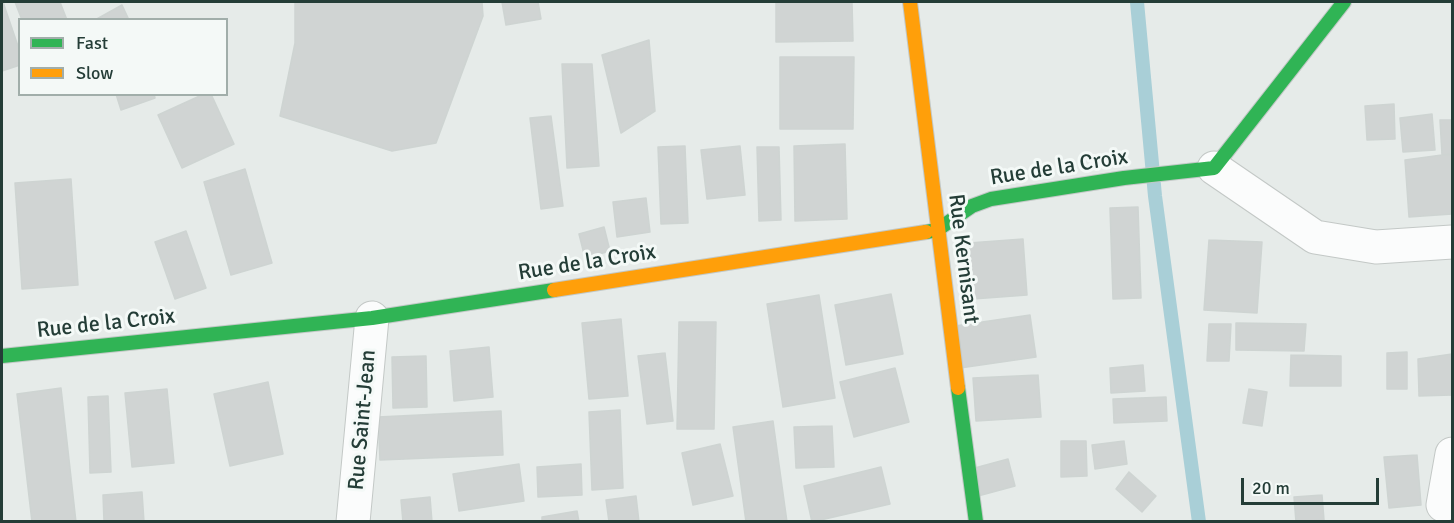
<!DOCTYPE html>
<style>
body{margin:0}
#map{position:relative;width:1454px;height:523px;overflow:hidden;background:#e6ebe9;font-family:Signika,sans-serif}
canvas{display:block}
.frame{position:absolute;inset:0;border:3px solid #243d37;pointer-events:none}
.legend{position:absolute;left:18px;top:18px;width:210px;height:78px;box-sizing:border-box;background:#f4f9f7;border:2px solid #a1aeaa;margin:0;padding:8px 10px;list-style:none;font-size:18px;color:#243d37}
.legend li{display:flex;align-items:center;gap:12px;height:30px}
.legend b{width:30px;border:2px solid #a1aeaa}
.scale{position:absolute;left:1241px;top:478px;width:138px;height:27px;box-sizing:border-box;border:3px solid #243d37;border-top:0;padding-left:8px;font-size:18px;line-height:21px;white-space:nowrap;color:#243d37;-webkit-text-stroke:4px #f4f9f7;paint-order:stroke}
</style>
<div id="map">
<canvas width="1454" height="523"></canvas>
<div class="frame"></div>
<ul class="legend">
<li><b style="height:8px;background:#30b455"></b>Fast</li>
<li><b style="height:8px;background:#ff9f0a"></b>Slow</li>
</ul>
<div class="scale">20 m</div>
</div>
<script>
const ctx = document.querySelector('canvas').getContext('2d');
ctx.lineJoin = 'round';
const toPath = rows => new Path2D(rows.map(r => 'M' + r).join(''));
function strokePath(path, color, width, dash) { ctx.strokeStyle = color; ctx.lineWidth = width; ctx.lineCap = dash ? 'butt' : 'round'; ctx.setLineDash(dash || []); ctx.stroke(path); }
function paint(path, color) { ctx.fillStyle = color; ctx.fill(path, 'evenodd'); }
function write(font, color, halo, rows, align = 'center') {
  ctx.font = font + ' Signika,sans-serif'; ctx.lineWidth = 6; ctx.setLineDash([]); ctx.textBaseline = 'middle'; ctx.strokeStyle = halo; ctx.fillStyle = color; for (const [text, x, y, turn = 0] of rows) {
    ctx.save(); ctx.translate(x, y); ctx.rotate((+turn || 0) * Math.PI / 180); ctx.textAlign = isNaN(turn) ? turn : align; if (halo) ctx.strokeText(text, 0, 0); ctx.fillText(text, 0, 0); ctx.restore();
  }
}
const stream = toPath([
 [1137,2,1155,196,1199,522]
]);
const building = toPath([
 [2,2,3,2,20,52,20,65,2,71,2,2],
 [15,2,60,2,67,20,22,20,15,2],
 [295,2,482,2,483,16,436,143,392,151,280,116,295,43,295,2],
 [502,2,538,2,541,19,506,25,502,2],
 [776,2,852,2,853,41,776,42,776,2],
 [122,5,129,20,95,20,122,5],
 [649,40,655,111,621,133,602,55,649,40],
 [780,57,854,57,853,129,780,129,780,57],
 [562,64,592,64,599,166,567,168,562,64],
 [116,94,154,94,155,98,121,110,116,94],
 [204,94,211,94,234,144,182,168,158,115,204,94],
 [1394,104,1395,139,1367,140,1365,106,1394,104],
 [1432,114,1435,150,1403,152,1400,118,1432,114],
 [551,116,563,206,541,209,530,118,551,116],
 [1440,120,1452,120,1452,154,1442,155,1440,120],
 [845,144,847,219,795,221,794,146,845,144],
 [685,146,688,223,661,224,658,147,685,146],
 [740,146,745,195,707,199,701,150,740,146],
 [757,147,779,147,781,220,759,221,757,147],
 [1442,155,1452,155,1452,214,1409,217,1405,160,1442,155],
 [245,169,272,263,231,275,204,182,245,169],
 [71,179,78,285,22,289,15,183,71,179],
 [646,198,650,232,617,237,613,202,646,198],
 [1138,207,1141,298,1113,299,1110,208,1138,207],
 [604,227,610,251,585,258,579,234,604,227],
 [186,231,206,288,175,299,155,242,186,231],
 [1023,239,1027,295,973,299,969,243,1023,239],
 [1209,240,1262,242,1257,313,1204,310,1209,240],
 [891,294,903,354,846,365,835,305,891,294],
 [819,295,835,398,783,407,767,304,819,295],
 [1030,315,1036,357,960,368,955,326,1030,315],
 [621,319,628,396,589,399,582,323,621,319],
 [679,322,716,322,714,429,677,429,679,322],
 [1236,323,1306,324,1304,351,1236,350,1236,323],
 [1209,324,1231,324,1229,361,1207,361,1209,324],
 [489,347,493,397,454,401,450,351,489,347],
 [1407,352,1407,389,1387,389,1387,353,1407,352],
 [665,353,673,421,647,424,638,356,665,353],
 [1452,354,1452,395,1419,396,1418,359,1452,354],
 [1291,355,1341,356,1341,386,1290,386,1291,355],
 [426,356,427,407,393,408,392,357,426,356],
 [1143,365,1145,391,1111,393,1110,368,1143,365],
 [895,368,909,422,854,437,840,382,895,368],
 [1038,375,1041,417,976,421,973,378,1038,375],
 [268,382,283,454,230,466,214,394,268,382],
 [61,388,76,522,32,522,17,394,61,388],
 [167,389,174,463,132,467,125,393,167,389],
 [1249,389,1267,392,1262,426,1243,423,1249,389],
 [108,396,111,472,90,473,88,397,108,396],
 [1166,397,1167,421,1114,423,1113,399,1166,397],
 [620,410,623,488,592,490,589,412,620,410],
 [501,411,503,455,380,460,378,417,501,411],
 [773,421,787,522,746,522,733,427,773,421],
 [832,426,834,467,796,468,794,427,832,426],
 [1061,441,1086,441,1087,476,1061,477,1061,441],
 [1124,441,1127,464,1095,469,1092,445,1124,441],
 [720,444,733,496,693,505,682,453,720,444],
 [1417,455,1421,505,1389,508,1384,457,1417,455],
 [1008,459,1015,486,978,496,971,469,1008,459],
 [519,464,524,501,459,511,453,474,519,464],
 [581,464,582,495,538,497,537,467,581,464],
 [881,467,890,504,812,522,804,486,881,467],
 [1129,472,1156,496,1142,512,1116,489,1129,472],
 [142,492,144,522,104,522,103,495,142,492],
 [1322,495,1324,520,1296,522,1294,497,1322,495],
 [636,496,639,522,609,522,606,500,636,496],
 [430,497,432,522,403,522,401,500,430,497],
 [577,511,579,522,542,522,542,517,577,511]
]);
const street = toPath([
 [1214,168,1315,237,1376,247,1452,242],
 [1443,505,1452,454],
 [353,522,372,318]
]);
const fast = toPath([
 [926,232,937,230,972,206,991,199,1124,178,1214,168,1344,2],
 [2,356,372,318,554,290],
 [958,388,976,522]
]);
const slow = toPath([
 [910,2,958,388],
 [554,290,926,232]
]);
const streetNames = [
 ["Rue de la Croix",1059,168,-9],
 ["Rue Kernisant",963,259,83],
 ["Rue de la Croix",587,263,-9],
 ["Rue de la Croix",106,324,-6],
 ["Rue Saint-Jean",363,420,-85]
];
strokePath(stream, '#a9cfd7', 14);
paint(building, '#d0d4d3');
strokePath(building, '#ced4d2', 1.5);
strokePath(street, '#c3c8c6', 35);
strokePath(fast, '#c2c8c6', 16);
strokePath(slow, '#c2c8c6', 16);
strokePath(street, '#fbfcfc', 33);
strokePath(fast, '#30b455', 14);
strokePath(slow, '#ff9f0a', 14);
write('22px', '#243d37', '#f4f9f7', streetNames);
</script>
